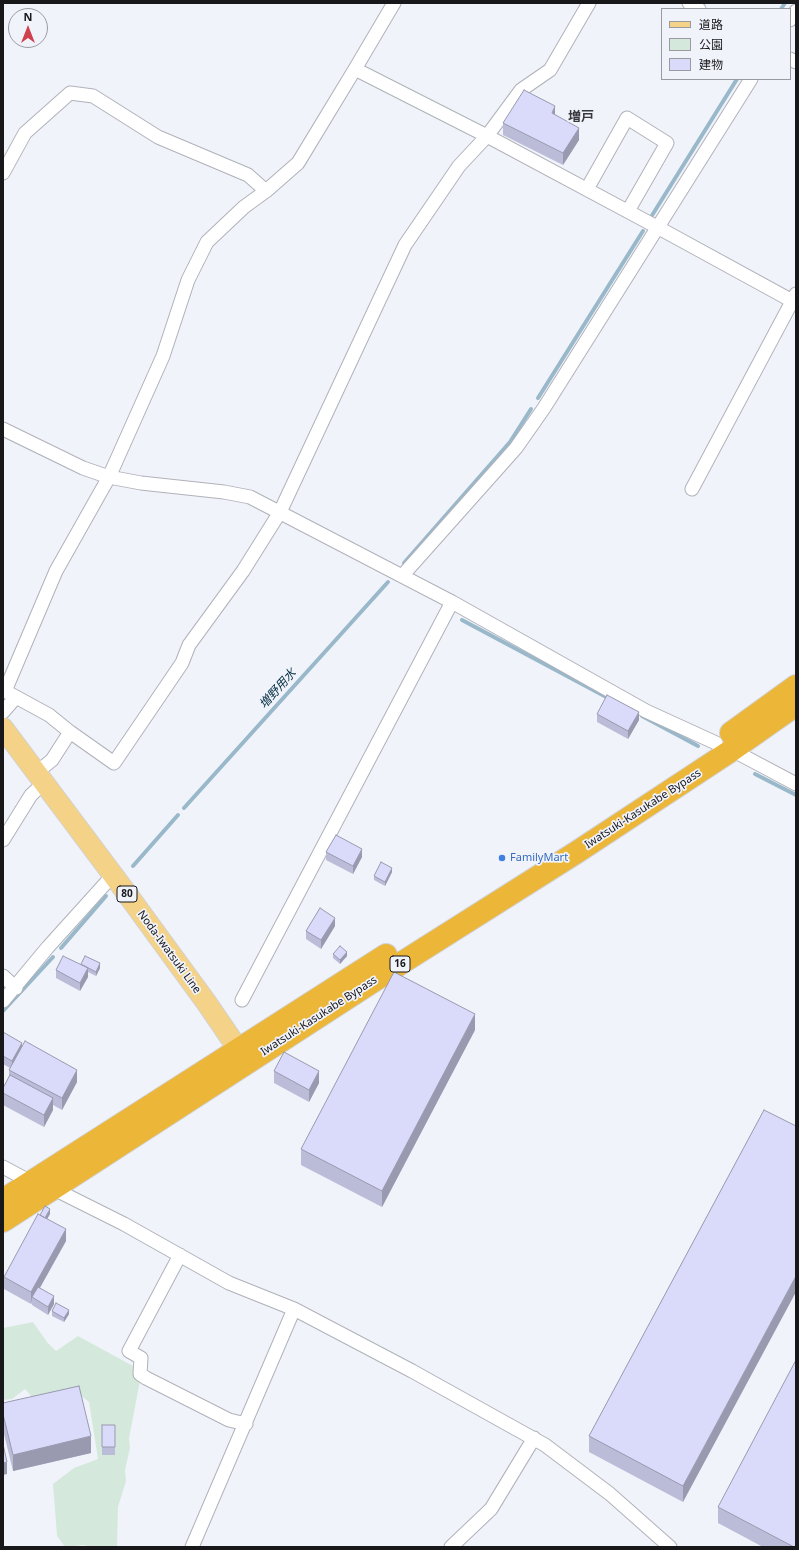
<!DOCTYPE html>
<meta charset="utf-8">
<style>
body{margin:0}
#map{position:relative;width:799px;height:1550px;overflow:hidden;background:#f1f3fb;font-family:"Noto Sans","Noto Sans JP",sans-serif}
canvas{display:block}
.frame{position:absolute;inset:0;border:4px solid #18181b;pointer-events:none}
.legend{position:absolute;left:661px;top:8px;width:130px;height:72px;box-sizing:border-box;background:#f1f3fb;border:1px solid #9a9ba1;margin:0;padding:5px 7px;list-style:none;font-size:12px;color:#18181b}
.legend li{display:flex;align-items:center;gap:8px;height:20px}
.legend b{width:20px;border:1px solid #9a9ba1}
.north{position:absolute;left:8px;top:8px;width:40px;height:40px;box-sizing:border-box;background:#f1f3fb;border:1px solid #9a9ba1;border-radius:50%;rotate:0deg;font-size:11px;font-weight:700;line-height:16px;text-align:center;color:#18181b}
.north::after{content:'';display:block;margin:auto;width:14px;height:18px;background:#cf3f4e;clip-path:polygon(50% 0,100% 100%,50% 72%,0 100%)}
</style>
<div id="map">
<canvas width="799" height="1550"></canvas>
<div class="frame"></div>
<ul class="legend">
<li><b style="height:5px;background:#f4d388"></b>道路</li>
<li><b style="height:11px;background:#d4e9db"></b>公園</li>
<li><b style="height:11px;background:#dadbfa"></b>建物</li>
</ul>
<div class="north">N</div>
</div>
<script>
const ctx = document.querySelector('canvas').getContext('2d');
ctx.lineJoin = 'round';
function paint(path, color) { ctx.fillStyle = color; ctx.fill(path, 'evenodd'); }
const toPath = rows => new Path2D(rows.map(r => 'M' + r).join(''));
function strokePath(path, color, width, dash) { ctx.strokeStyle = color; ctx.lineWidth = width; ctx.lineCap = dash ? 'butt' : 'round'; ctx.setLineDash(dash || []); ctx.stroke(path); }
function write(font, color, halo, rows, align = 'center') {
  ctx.font = font + ' "Noto Sans","Noto Sans JP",sans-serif'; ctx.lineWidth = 3.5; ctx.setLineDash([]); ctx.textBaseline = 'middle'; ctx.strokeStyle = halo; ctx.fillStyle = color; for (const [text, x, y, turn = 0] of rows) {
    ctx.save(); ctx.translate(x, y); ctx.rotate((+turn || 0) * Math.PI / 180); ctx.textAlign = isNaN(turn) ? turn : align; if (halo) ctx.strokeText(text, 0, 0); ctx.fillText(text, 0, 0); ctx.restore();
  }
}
const green = toPath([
 [33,1322,47,1342,56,1351,78,1336,133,1366,140,1381,129,1438,130,1448,125,1470,126,1481,118,1507,117,1547,92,1547,83,1545,65,1547,57,1536,53,1484,74,1468,98,1459,89,1402,74,1390,40,1406,25,1389,12,1399,3,1400,3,1328]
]);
const stream = toPath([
 [781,9,785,3],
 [651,217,737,79],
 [538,398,643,231],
 [404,563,510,442,531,409],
 [462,620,610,699],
 [642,716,698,746],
 [755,774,796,795],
 [184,808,388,582],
 [133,866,178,815],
 [61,948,106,896],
 [3,1011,53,957]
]);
const street = toPath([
 [394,3,355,69,298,163,266,191,244,207,207,242,188,280,163,356,109,477,56,571,5,691,49,715,70,732,114,763,182,663,189,645,243,571,280,512,405,245,459,166,487,136,521,90,550,70,589,3],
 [689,3,699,9],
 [790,20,796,11],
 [790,59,796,62],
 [355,69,487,136,657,227,796,303],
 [3,173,25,133,70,93,93,96,158,137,248,175,266,191],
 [587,189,627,118,667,143,628,211],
 [3,429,83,468,109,477,141,483,224,492,250,497,452,602,646,711,716,743],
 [692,489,796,294],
 [402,576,516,448,544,408,751,79],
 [3,712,16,697],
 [732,750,796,784],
 [36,773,52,760,70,732],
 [3,840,31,795,44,783],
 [3,976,16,988],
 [242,1000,452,602],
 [3,1001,48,947,113,875],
 [3,1167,31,1182,54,1189,124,1224,229,1283,294,1309,412,1371,545,1445,610,1494,670,1547],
 [180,1255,129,1351,141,1358,140,1374,146,1378,229,1420,246,1424],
 [192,1547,294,1309],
 [451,1547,491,1509,534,1438]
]);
const primary = toPath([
 [3,728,122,887,206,1002,247,1062]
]);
const highway = toPath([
 [731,733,796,686],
 [3,1200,386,955],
 [3,1221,403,962,577,852,732,750,796,705]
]);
const wall = toPath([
 [555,115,579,140,563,165,503,135,503,123],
 [597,714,639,720,628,739,597,722],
 [326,852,362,857,353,874,326,860],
 [392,872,385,886,374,880,374,876],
 [335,926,321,949,306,939,306,931],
 [333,954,347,956,340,964,333,958],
 [81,965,100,968,96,976,88,972,88,977,80,991,56,978,56,970],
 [475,1030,382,1207,301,1165,301,1149],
 [3,1032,22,1046,77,1082,62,1110,53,1105,53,1110,44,1127,3,1105,3,1088,9,1076,9,1070,10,1068,3,1064],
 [274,1071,319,1083,309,1102,274,1083],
 [764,1110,683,1502,589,1452,589,1436],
 [50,1214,47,1219,66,1241,40,1288,54,1304,48,1315,32,1305,32,1303,31,1304,4,1289,4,1277,40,1215],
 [52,1311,69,1314,64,1322,52,1316],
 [3,1403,91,1453,13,1471,3,1430],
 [102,1425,115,1425,115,1455,102,1455],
 [718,1507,796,1547,763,1547,718,1523]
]);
const shadedWall = toPath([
 [555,106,555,118,552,113],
 [579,128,579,140,563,165,563,153],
 [639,712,639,720,628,739,628,731],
 [362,849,362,857,353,874,353,866],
 [392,868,392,872,385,886,385,882],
 [335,918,335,926,321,949,321,940],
 [347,952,347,956,340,964,340,960],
 [100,963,100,968,96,976,96,972],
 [88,968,88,977,80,991,80,983],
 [475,1014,475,1030,382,1207,382,1191],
 [22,1043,22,1051,12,1069,12,1061],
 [77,1070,77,1082,62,1110,62,1098],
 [319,1071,319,1083,309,1102,309,1090],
 [53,1098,53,1110,44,1127,44,1115],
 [50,1209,50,1214,43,1226,43,1222],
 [66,1229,66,1241,34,1298,32,1297,31,1304,31,1292],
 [796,1276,796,1292,683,1502,683,1486],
 [54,1296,54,1304,48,1315,48,1307],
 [69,1310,69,1314,64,1322,64,1318],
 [91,1436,91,1453,13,1471,13,1455],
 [7,1462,7,1474,3,1475,3,1463]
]);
const building = toPath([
 [524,90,555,106,552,113,579,128,563,153,503,123,524,90],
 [607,695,639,712,628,731,597,714,607,695],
 [336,835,362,849,353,866,326,852,336,835],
 [381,862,392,868,385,882,374,876,381,862],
 [320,908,335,918,321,940,306,931,320,908],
 [340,946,347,952,340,960,333,954,340,946],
 [63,956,88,968,80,983,56,970,63,956],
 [85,956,100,963,96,972,81,964,85,956],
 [394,972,475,1014,382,1191,301,1149,394,972],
 [3,1032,22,1043,12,1061,3,1056,3,1032],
 [25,1041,77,1070,62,1098,9,1070,25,1041],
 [284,1052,319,1071,309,1090,274,1071,284,1052],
 [10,1075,53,1098,44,1115,3,1093,3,1088,10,1075],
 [764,1110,796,1126,796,1276,683,1486,589,1436,764,1110],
 [45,1206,50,1209,45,1218,40,1215,45,1206],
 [38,1214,66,1229,31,1292,4,1277,38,1214],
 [38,1287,54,1296,48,1307,32,1297,38,1287],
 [56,1303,69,1310,64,1318,52,1311,56,1303],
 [796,1360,796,1547,794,1547,718,1507,796,1360],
 [79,1386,91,1436,13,1455,3,1414,3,1403,79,1386],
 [102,1425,115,1425,115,1447,102,1447,102,1425],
 [3,1444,7,1462,3,1463,3,1444]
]);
const markers = [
 [502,858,4,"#3f7fe0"]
];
const shields = [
 [127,894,20],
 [400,964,20]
];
const shieldNames = [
 ["80",127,894],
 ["16",400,964]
];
const streetNames = [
 ["Iwatsuki-Kasukabe Bypass",643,809,-33],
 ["Noda-Iwatsuki Line",169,952,54],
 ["Iwatsuki-Kasukabe Bypass",319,1016,-33]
];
const shopNames = [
 ["FamilyMart",510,858]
];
const waterNames = [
 ["増野用水",278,689,-48]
];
const quarterNames = [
 ["増戸",581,117]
];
paint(green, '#d4e9db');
strokePath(stream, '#99b8c9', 4);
strokePath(street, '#b0b2ba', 15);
strokePath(primary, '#d1d1d1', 22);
strokePath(highway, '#d1d1d1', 24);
strokePath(street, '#fff', 13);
strokePath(primary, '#f4d388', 20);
strokePath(highway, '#ecb638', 22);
paint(wall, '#bbbcd7');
paint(shadedWall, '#9999af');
paint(building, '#dadbfa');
strokePath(building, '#9999af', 1);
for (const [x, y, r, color] of markers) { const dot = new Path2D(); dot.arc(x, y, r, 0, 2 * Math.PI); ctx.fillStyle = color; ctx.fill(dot); strokePath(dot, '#f1f3fb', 1.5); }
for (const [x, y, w] of shields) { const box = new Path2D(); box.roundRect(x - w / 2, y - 8, w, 16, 3); ctx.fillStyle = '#f1f3fb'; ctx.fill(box); strokePath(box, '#18181b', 1); }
write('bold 10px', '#18181b', null, shieldNames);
write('11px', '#18181b', '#f1f3fb', streetNames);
write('11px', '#366cbe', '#f1f3fb', shopNames, 'left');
write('italic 12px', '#012e41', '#f1f3fb', waterNames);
write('bold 13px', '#38393f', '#f1f3fb', quarterNames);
</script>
